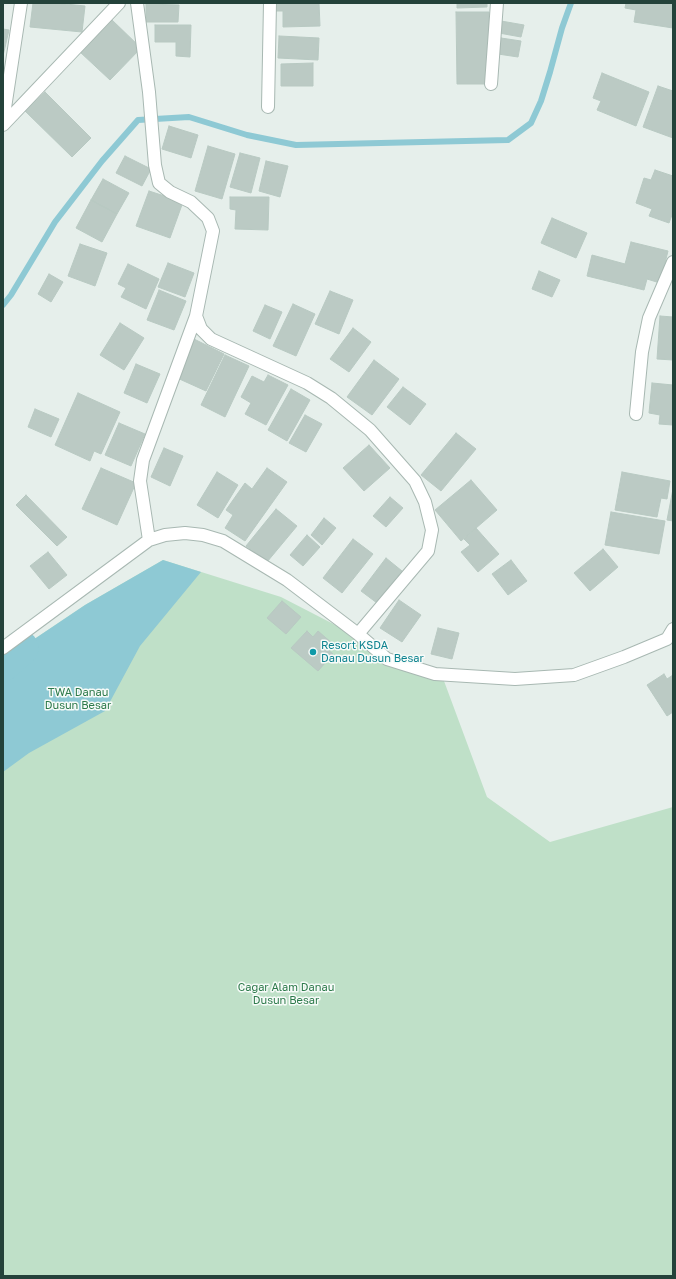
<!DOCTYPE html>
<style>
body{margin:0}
#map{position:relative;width:676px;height:1279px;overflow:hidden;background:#e6efeb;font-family:"Golos Text",sans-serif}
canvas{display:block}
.frame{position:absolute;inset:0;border:4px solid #24423a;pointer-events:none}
</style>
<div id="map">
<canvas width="676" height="1279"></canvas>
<div class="frame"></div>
</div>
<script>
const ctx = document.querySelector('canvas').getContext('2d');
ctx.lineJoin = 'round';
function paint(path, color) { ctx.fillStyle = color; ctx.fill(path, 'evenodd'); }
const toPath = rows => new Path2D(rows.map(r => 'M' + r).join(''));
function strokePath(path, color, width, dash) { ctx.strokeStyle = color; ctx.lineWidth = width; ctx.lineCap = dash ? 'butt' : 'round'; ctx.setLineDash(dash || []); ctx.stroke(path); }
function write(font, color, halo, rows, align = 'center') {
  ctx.font = font + ' "Golos Text",sans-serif'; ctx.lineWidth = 3; ctx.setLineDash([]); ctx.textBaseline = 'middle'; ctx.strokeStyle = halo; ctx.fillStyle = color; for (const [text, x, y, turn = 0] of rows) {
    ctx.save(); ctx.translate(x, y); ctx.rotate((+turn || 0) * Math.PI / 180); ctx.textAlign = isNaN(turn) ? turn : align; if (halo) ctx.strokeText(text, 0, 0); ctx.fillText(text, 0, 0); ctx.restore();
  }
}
const green = toPath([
 [163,560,281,597,444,681,487,797,550,842,673,807,673,1276,3,1276,3,667,10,661,21,648,85,605]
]);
const water = toPath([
 [163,560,201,572,140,646,105,711,29,753,3,772,3,667,10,661,21,648,85,605]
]);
const stream = toPath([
 [3,305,11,295,55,222,102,161,138,120,189,117,247,135,296,145,508,140,531,123,541,101,550,72,562,28,571,3]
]);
const river = toPath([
 [3,664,21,648]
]);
const building = toPath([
 [33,3,56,3,85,6,82,32,30,27,33,3],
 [276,3,319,3,320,26,283,27,283,11,276,11,276,3],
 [457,3,487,3,487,7,457,8,457,3],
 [626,3,673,3,673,28,634,22,636,10,625,8,626,3],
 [146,4,179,5,178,22,146,22,146,4],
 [456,12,489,12,490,84,457,84,456,12],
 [111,19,141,48,110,80,80,52,111,19],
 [501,21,524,25,521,37,499,33,501,21],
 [155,25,191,25,190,57,176,56,176,42,155,42,155,25],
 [3,29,9,30,3,56,3,29],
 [279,36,319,38,318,60,278,58,279,36],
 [501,38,521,41,518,57,498,54,501,38],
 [313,63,313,86,281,86,281,64,313,63],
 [602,73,649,92,636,126,597,110,601,101,593,98,602,73],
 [658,86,673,91,673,138,643,127,658,86],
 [45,92,91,138,72,157,25,111,45,92],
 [169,126,198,135,191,158,162,149,169,126],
 [208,146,235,154,222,199,195,191,208,146],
 [240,153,260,158,251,193,230,187,240,153],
 [125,156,151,169,142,186,116,173,125,156],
 [266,161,288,166,280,197,259,191,266,161],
 [655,170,673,176,673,216,672,215,669,223,649,216,652,209,636,203,644,178,651,180,655,170],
 [103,179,129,193,117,214,91,200,103,179],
 [149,191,183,202,170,238,136,226,149,191],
 [230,197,269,197,268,230,235,229,236,210,230,209,230,197],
 [91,200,117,214,102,242,76,228,91,200],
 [552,218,587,233,576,258,541,243,552,218],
 [631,242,668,251,660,283,647,279,644,290,587,276,592,255,625,264,631,242],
 [80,244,107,253,95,286,68,276,80,244],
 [168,263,194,273,185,297,158,287,168,263],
 [128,264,159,279,146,309,121,297,126,288,118,284,128,264],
 [539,271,560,280,552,297,532,289,539,271],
 [49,274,63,282,51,302,38,294,49,274],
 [159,290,186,301,174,330,147,320,159,290],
 [330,291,353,300,339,334,315,324,330,291],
 [293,304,315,314,296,356,273,346,293,304],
 [265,305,282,312,270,339,253,331,265,305],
 [660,316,673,317,673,360,657,359,660,316],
 [120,323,144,338,124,370,100,355,120,323],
 [353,328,371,342,349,372,330,359,353,328],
 [194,339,224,354,206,391,175,377,194,339],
 [225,355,249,366,225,417,201,405,225,355],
 [374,360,399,379,372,415,347,397,374,360],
 [136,364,160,374,147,403,124,393,136,364],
 [268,375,288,385,266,425,245,414,251,403,241,397,252,376,264,382,268,375],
 [652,383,673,385,673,425,659,424,660,415,649,413,652,383],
 [403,387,426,404,410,425,387,407,403,387],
 [291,389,310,400,287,441,268,430,291,389],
 [78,393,120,412,101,454,94,451,90,461,55,445,78,393],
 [35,409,59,419,51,437,28,427,35,409],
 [305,415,322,424,306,452,289,443,305,415],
 [119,423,145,434,131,466,105,455,119,423],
 [456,433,476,449,441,491,421,475,456,433],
 [369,445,390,468,364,491,343,468,369,445],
 [164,448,183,456,170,486,151,477,164,448],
 [101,468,136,483,117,525,82,509,101,468],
 [267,468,287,482,245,541,225,528,233,515,226,510,245,483,252,489,267,468],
 [217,472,238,485,218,518,197,505,217,472],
 [622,472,670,481,667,499,661,498,657,517,615,510,622,472],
 [471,480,497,510,461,541,435,510,471,480],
 [673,489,673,521,667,520,673,489],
 [26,495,67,537,57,546,16,505,26,495],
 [390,497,403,508,386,527,373,516,390,497],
 [276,509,297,526,267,562,246,546,276,509],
 [611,512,665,521,659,554,605,545,611,512],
 [324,518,336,528,322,545,311,535,324,518],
 [476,528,499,554,478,572,461,552,470,545,464,539,476,528],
 [307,535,320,547,303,566,290,555,307,535],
 [353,539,373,554,342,593,323,578,353,539],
 [603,549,618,567,590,591,574,573,603,549],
 [48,552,67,575,49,589,30,566,48,552],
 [386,558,402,571,377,603,361,591,386,558],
 [511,560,527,581,508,595,492,574,511,560],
 [399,600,421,615,402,642,380,628,399,600],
 [282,601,301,617,286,634,267,618,282,601],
 [438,628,459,633,452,659,431,654,438,628],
 [307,631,313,637,318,631,333,644,328,650,333,654,318,671,291,648,307,631],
 [664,674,667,679,673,675,673,712,667,716,647,685,664,674]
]);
const minor = toPath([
 [137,3,149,92,155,165,159,183,170,192,191,202,208,218,213,231,196,316,201,329,211,339,307,383,331,398,370,430,415,481,425,502,432,530,428,551,358,634],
 [491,84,497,3],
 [268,107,270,3],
 [3,121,21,3],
 [3,125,119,3],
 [636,414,642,352,649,318,673,262],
 [149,540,140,481,143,460,196,316],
 [3,648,149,540,165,535,185,533,203,535,223,541,287,580,358,634,387,659,435,674,515,679,574,675,624,657,667,639,673,629]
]);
const markers = [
 [313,652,4,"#0f9aa8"]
];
const cultureNames = [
 ["Resort KSDA",321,646],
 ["Danau Dusun Besar",321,659]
];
const parkNames = [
 ["TWA Danau",78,693],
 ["Dusun Besar",78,706],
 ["Cagar Alam Danau",286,988],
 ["Dusun Besar",286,1001]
];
paint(green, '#bfe0c8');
paint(water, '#8ec9d4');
strokePath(stream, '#8ec9d4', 6);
strokePath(river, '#8ec9d4', 35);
paint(building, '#bbcac4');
strokePath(building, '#b8c9c2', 1);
strokePath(minor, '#a8b8b2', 14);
strokePath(minor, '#fff', 12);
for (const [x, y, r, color] of markers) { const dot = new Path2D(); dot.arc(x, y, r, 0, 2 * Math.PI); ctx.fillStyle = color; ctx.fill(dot); strokePath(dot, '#f7fbf9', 1.5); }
write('11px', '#0d838f', '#f7fbf9', cultureNames, 'left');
write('11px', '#2d7a4b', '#f7fbf9', parkNames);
</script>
